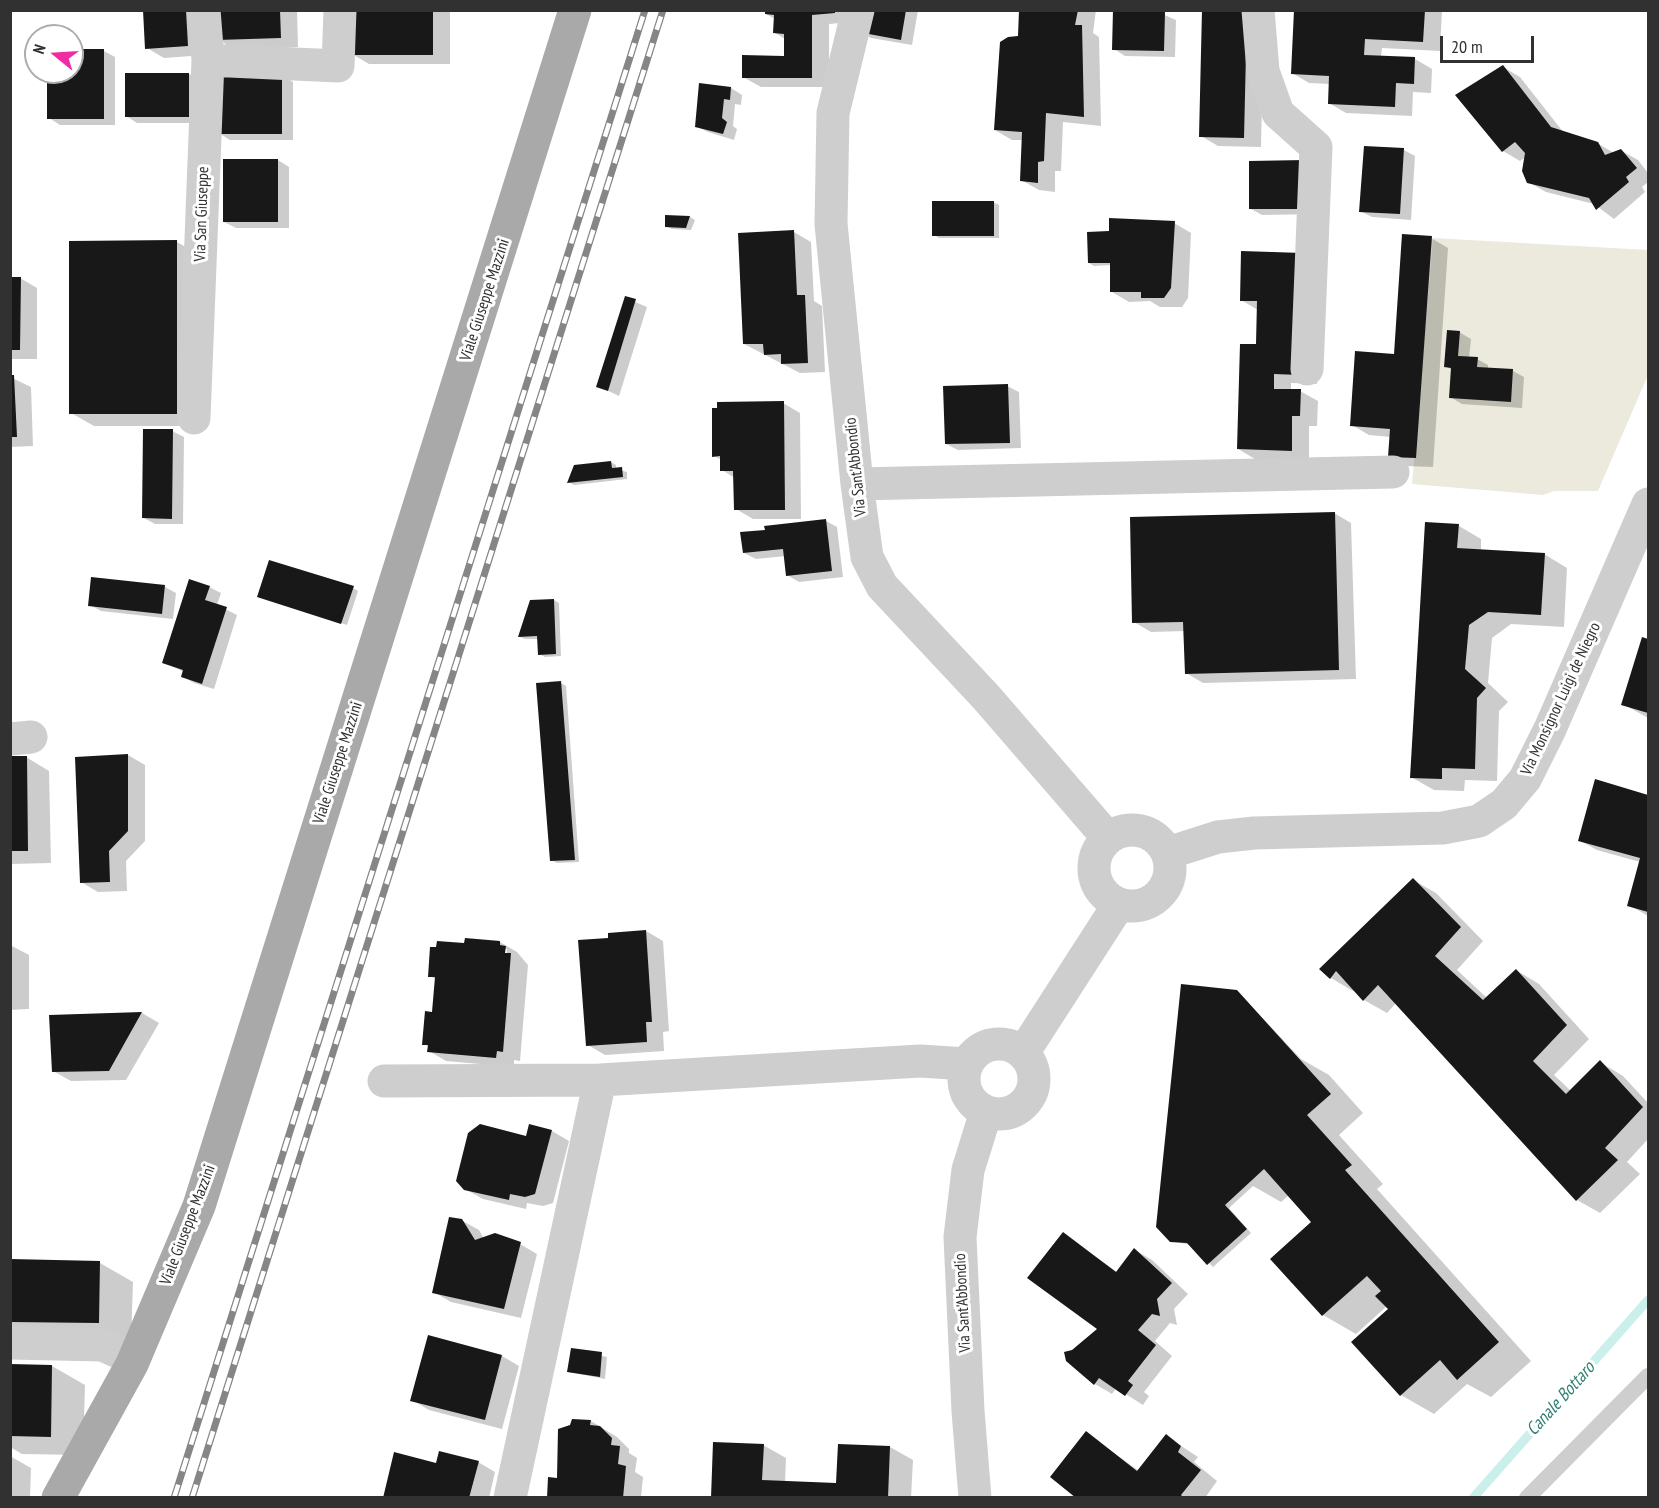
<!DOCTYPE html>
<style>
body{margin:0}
#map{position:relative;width:1659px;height:1508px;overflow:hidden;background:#fff;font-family:"PT Sans Narrow",sans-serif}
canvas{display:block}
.frame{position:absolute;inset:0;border:12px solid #313131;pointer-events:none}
.north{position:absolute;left:24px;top:24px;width:60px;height:60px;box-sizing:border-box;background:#fff;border:2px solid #adadad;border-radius:50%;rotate:288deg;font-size:16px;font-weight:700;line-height:24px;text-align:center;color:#313131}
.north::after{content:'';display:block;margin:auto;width:21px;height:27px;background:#f02ba4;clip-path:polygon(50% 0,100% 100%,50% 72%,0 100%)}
.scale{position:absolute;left:1440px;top:36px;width:94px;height:27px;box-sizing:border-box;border:3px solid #313131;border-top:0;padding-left:8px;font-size:18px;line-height:21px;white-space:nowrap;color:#313131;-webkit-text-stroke:4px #fff;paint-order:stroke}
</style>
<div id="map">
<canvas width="1659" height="1508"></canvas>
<div class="frame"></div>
<div class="north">N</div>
<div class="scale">20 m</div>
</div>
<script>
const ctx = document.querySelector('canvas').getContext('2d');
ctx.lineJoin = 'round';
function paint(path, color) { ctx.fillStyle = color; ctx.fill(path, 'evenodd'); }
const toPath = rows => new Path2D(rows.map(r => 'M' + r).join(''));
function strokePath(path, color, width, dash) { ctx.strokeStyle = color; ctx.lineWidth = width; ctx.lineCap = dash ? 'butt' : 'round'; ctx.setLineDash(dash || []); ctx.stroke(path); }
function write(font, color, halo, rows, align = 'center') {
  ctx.font = font + ' "PT Sans Narrow",sans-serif'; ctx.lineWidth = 6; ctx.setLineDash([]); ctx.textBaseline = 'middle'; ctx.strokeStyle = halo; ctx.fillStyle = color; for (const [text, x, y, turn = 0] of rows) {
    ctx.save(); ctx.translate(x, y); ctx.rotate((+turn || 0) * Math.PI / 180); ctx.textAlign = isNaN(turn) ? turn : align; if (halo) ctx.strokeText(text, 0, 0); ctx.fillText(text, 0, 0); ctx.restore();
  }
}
const green = toPath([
 [1433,238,1648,250,1648,375,1598,491,1554,491,1543,495,1412,484]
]);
const shadow = toPath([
 [144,10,202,10,205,55,164,58,147,48],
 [218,10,297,10,298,47,236,50,219,40],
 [352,10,450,10,450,64,369,64,352,54],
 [767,10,853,10,852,22,829,24,829,87,761,87,743,77,785,57,785,39,774,32,775,19,766,14],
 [863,10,918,10,912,45,871,38,859,32],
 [1021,10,1096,10,1093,33,1099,37,1101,126,1063,122,1061,171,1055,171,1055,192,1039,190,1021,180,1023,140,1012,140,995,130,1019,38],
 [1115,10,1160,10,1160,13,1176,20,1175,57,1125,56,1114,49],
 [1264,10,1261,147,1218,146,1201,136],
 [1295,10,1442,10,1440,51,1382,48,1381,57,1415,59,1432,69,1431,93,1413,92,1412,116,1346,113,1329,103,1330,84,1309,83,1292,73],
 [72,51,104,51,115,57,115,125,60,125,49,118,49,72,72,72],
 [1503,67,1520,77,1564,133,1597,143,1614,153,1620,150,1638,160,1648,173,1648,182,1642,187,1645,192,1614,219,1594,204,1546,192,1528,182,1526,157,1520,161,1503,151],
 [189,74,200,81,200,123,137,123,126,116],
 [281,75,293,82,293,140,230,140,219,133],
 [731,88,742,95,741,105,735,104,733,126,737,129,734,140,708,132,696,126],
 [1404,150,1415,156,1411,220,1372,217,1360,211],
 [278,160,289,167,289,228,236,228,224,222],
 [1250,162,1317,214,1262,215,1251,209],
 [993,202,999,205,999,238,939,238,934,235],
 [666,217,690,217,695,220,691,230,672,229,666,226],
 [1174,223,1191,233,1188,298,1182,307,1160,307,1150,301,1129,302,1112,292,1111,265,1094,266,1089,263,1109,233],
 [794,232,811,242,814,301,822,306,825,372,800,373,744,344],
 [1431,238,1448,248,1433,467,1406,466,1389,456,1391,437,1369,435,1352,425,1395,355],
 [177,242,199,255,200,426,94,426,71,413],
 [1319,265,1317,384,1291,383,1291,390,1300,391,1318,401,1317,426,1309,426,1309,460,1255,459,1238,449,1257,346,1258,310,1241,300],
 [10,278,20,278,37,288,37,359,10,359],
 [626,298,647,307,619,396,598,386],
 [1459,332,1471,339,1469,358,1477,359,1488,365,1488,369,1513,371,1524,377,1522,408,1462,404,1450,397,1452,370,1446,366],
 [10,377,31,387,33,446,10,447],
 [1007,386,1019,392,1021,448,958,450,946,444],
 [783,403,800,413,801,519,753,519,736,509,735,478,722,470,722,460,714,456],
 [172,431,184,437,183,524,155,524,144,518],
 [611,462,616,465,616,469,627,472,627,479,574,485,569,482],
 [1334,513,1351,523,1356,679,1203,683,1186,673,1185,631,1151,632,1134,622],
 [826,521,837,527,843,577,799,582,787,575,786,556,756,559,744,553],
 [1459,526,1481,539,1481,551,1544,554,1567,568,1564,627,1511,624,1492,638,1488,683,1508,702,1499,711,1497,781,1465,780,1464,791,1434,790,1411,777],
 [93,579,165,587,176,593,173,619,101,611,90,605],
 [209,587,221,593,217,605,237,615,214,689,194,683,182,676,184,672,163,662],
 [353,588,358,591,347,625,259,596],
 [554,600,559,603,561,656,545,657,539,654,539,639,525,639,520,637,531,601],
 [1643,639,1648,641,1648,718,1623,704],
 [561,683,566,686,579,862,557,863,551,860],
 [128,755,145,765,145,841,126,861,127,891,98,892,81,882],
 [26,757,49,771,51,863,10,864,10,758],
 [1596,781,1648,796,1648,916,1629,905,1640,862,1597,850,1579,840],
 [1413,880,1436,893,1483,941,1457,970,1487,998,1516,970,1539,984,1589,1039,1554,1075,1571,1091,1600,1062,1623,1076,1648,1103,1648,1139,1627,1162,1640,1174,1600,1213,1577,1200,1396,1003,1387,1013,1364,1000,1355,990,1353,991,1331,978,1322,969],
 [646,931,663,941,669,1031,663,1032,664,1051,605,1055,588,1045,609,939],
 [500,942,517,952,528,965,520,1061,514,1060,514,1067,446,1061,429,1051,429,1047,424,1044,434,1014,437,980,430,976,466,944],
 [504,949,507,949,506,961],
 [10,945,29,955,29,1009,10,1010],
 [1237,991,1301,1059,1329,1075,1363,1113,1339,1135,1383,1184,1377,1189,1531,1361,1491,1397,1467,1384,1434,1414,1401,1395,1390,1309,1387,1306,1356,1334,1323,1315,1313,1222,1289,1195,1281,1202,1253,1186,1229,1208,1251,1233,1213,1267,1191,1245,1171,1241],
 [142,1013,159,1023,126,1080,71,1081,53,1071,50,1016],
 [530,1126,552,1131,569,1141,553,1203,543,1206,527,1203,526,1209,483,1199,465,1189,527,1138],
 [461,1220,479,1230,484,1239,520,1244,537,1254,521,1318,451,1302,434,1292],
 [1063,1234,1117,1272,1135,1250,1152,1260,1188,1294,1174,1309,1177,1325,1170,1323,1155,1341,1172,1356,1144,1392,1149,1396,1143,1405,1116,1388,1112,1394,1095,1384,1073,1352,1100,1329],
 [10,1261,100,1263,133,1282,131,1341,10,1334],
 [429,1337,502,1356,519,1366,502,1429,429,1410,412,1400],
 [572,1350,607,1357,605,1379,569,1372],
 [10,1365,52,1366,85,1385,83,1455,22,1454,10,1447],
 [591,1421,617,1437,629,1449,629,1453,637,1458,635,1472,643,1477,641,1498,549,1498],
 [1086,1433,1139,1471,1166,1436,1198,1457,1194,1462,1217,1481,1205,1498,1079,1498],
 [763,1445,786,1458,785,1482,837,1484,839,1445,890,1447,913,1460,911,1498,712,1498],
 [10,1456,31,1468,30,1498,10,1498],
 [478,1462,495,1472,489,1498,384,1498,437,1464]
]);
const stream = toPath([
 [1473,1498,1648,1300]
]);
const building = toPath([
 [143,10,186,10,188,46,145,49],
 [216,10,280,10,281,38,217,40],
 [350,10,433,10,433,55,350,55],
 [765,10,835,10,835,13,812,15,812,78,742,78,742,55,784,56,784,34,773,33,774,15,765,14],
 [862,10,906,10,901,40,858,32],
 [1019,10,1078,10,1075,25,1082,25,1084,117,1046,113,1044,161,1038,162,1038,183,1020,181,1022,132,994,130,1000,42,1008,37,1018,36],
 [1113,10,1165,12,1164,51,1112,50],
 [1202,10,1247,10,1244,138,1199,137],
 [1294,10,1425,10,1423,42,1365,39,1364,55,1415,57,1414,84,1396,83,1395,107,1328,104,1329,76,1291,74],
 [72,49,104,49,104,119,47,119,47,72,72,72],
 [1503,65,1551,127,1598,142,1605,155,1621,149,1637,168,1626,177,1629,182,1596,210,1589,198,1527,183,1522,171,1525,153,1515,142,1502,152,1455,95],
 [125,73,189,73,189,117,125,117],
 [217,74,282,74,282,134,218,134],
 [699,83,731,87,730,100,724,99,722,118,727,122,723,134,695,127],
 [1364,146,1404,148,1400,214,1359,212],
 [223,159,278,159,278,222,223,222],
 [1305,160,1306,209,1249,209,1249,161],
 [932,201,994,201,994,236,932,236],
 [665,215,690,216,686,228,665,227],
 [1109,218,1175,221,1171,288,1164,298,1141,298,1141,292,1110,292,1110,263,1088,263,1087,232,1109,231],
 [794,230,797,295,805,295,808,363,781,364,781,354,764,355,763,344,743,344,738,233],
 [1402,234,1432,236,1416,458,1388,457,1390,429,1350,426,1355,351,1394,354],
 [177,240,177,414,69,414,69,241],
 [1241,251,1303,253,1300,375,1274,374,1274,389,1301,389,1300,416,1292,416,1292,451,1237,449,1240,344,1256,344,1257,301,1240,301],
 [10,277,21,277,20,350,10,350],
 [625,296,636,299,608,391,596,387],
 [1447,330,1460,331,1458,356,1478,357,1477,367,1513,369,1511,402,1449,398,1451,368,1444,367],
 [10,375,14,375,17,437,10,437],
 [1008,384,1010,443,945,444,943,386],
 [784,401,785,510,734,510,733,471,720,471,720,456,712,457,712,408,717,408,717,402],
 [143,429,173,429,172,519,142,518],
 [611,461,612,468,622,467,623,477,567,483,574,465],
 [1335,512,1339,670,1185,674,1183,622,1132,623,1130,517],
 [826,519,832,571,786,576,783,549,743,553,740,532,765,530,764,526],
 [1425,522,1459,524,1457,548,1545,553,1541,615,1488,612,1469,625,1465,669,1486,688,1477,698,1475,769,1442,768,1442,779,1410,778],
 [269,560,354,586,341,624,257,597],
 [91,577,165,585,162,614,88,606],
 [189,579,210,586,205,600,227,607,202,684,181,677,183,670,162,663],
 [554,599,556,654,538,655,537,636,518,637,530,600],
 [1642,637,1648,639,1648,713,1621,705],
 [561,681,575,860,550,861,536,683],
 [128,754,128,831,109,851,110,882,80,883,75,757],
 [10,756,27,756,28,851,10,851],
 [1595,779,1648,795,1648,912,1627,906,1640,858,1578,841],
 [1413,878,1461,927,1435,956,1483,1000,1516,969,1567,1025,1533,1061,1566,1094,1600,1060,1643,1107,1605,1148,1618,1160,1576,1201,1378,985,1363,1001,1336,971,1330,979,1319,969],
 [646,930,652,1022,646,1022,647,1042,586,1046,578,940,608,938,608,933],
 [465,938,500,941,500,945,506,946,505,953,511,953,503,1052,497,1051,496,1058,427,1052,428,1045,422,1045,425,1011,432,1012,435,977,428,977,430,947,436,947,437,941,464,943],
 [1181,984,1237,990,1331,1094,1307,1115,1352,1165,1345,1170,1499,1342,1457,1380,1440,1360,1400,1396,1351,1342,1388,1309,1375,1296,1381,1291,1367,1276,1322,1316,1270,1259,1311,1222,1264,1169,1225,1205,1247,1229,1207,1265,1187,1243,1170,1242,1156,1227],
 [142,1012,109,1071,52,1072,49,1015],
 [480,1124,526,1136,529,1124,552,1130,535,1194,525,1197,510,1194,509,1200,464,1190,456,1181,468,1133],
 [449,1217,462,1219,475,1240,495,1233,521,1242,504,1309,432,1293],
 [1063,1232,1116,1272,1134,1248,1172,1283,1157,1299,1160,1316,1152,1314,1138,1330,1156,1345,1128,1381,1133,1385,1125,1396,1099,1378,1094,1385,1066,1361,1064,1352,1072,1350,1097,1329,1027,1278],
 [10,1259,100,1261,99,1323,10,1322],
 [428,1335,502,1355,485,1420,410,1401],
 [571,1348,602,1352,600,1377,567,1372],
 [10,1364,52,1365,51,1437,10,1436],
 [572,1419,591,1420,590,1425,600,1426,612,1438,611,1445,620,1446,618,1464,626,1466,623,1498,547,1498,548,1477,557,1478,558,1429,570,1425],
 [1086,1431,1137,1471,1166,1434,1181,1446,1178,1452,1201,1470,1181,1495,1184,1498,1076,1498,1050,1477],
 [713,1442,764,1444,762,1480,836,1483,838,1444,890,1446,888,1498,711,1498],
 [439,1451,479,1461,469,1498,383,1498,394,1452,436,1463]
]);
const lane = toPath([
 [1527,1498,1648,1376]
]);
const street = toPath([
 [858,10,833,113,831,224,857,484,867,557,882,586,986,697,1108,838],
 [1258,10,1263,71,1278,113,1316,147,1307,369],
 [208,60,338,66,340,10],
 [194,418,208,60,204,10],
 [857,484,1393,472],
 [10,739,31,737],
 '1094 868a38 38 0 1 1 76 0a38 38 0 1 1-76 0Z',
 [1168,853,1218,837,1254,833,1443,828,1479,821,1504,804,1525,779,1550,729,1648,504],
 '964 1079a35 35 0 1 1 70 0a35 35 0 1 1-70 0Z',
 [1023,1053,1119,904],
 [384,1081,600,1080,920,1061,967,1064],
 [10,1343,102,1345,134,1359],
 [510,1498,600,1080],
 [975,1498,968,1411,960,1237,968,1170,986,1112]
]);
const primary = toPath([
 [58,1498,132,1364,199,1206,575,10]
]);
const rail = toPath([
 [174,1498,645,10],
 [192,1498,663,10]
]);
const streetNames = [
 ["Via San Giuseppe",202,214,-88],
 ["Viale Giuseppe Mazzini",485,300,-72],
 ["Via Sant'Abbondio",856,467,-96],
 ["Via Monsignor Luigi de Niegro",1561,699,-65],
 ["Viale Giuseppe Mazzini",338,763,-72],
 ["Viale Giuseppe Mazzini",188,1225,-69],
 ["Via Sant'Abbondio",963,1303,-93]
];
const waterNames = [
 ["Canale Bottaro",1561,1399,-48]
];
paint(green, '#eceadc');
paint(shadow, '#0003');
strokePath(stream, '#cbefea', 9);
paint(building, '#181818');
strokePath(lane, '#cecece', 16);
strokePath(street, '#cecece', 33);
strokePath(primary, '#a9a9a9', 33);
strokePath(rail, '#868686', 7);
strokePath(rail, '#fff', 4.5, [14]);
write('16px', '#313131', '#fff', streetNames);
write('italic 18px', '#317f73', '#fff', waterNames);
</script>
